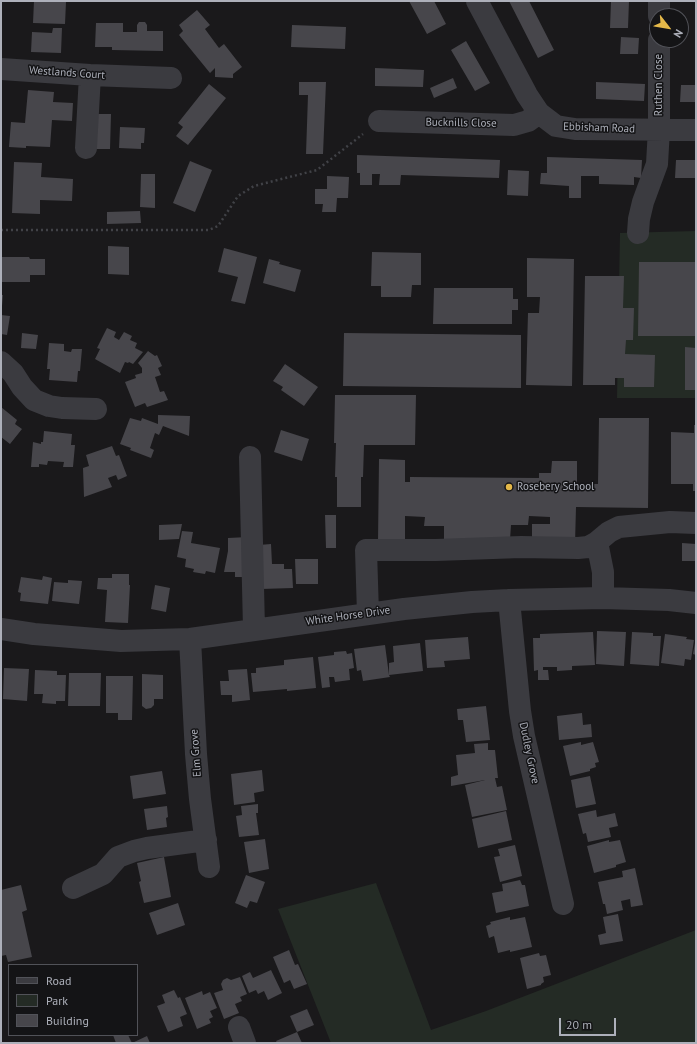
<!DOCTYPE html>
<style>
body{margin:0}
#map{position:relative;width:697px;height:1044px;overflow:hidden;background:#1a191b;font-family:"PT Sans",sans-serif}
canvas{display:block}
.frame{position:absolute;inset:0;border:2px solid #adb0ba;pointer-events:none}
.legend{position:absolute;left:8px;top:964px;width:130px;height:72px;box-sizing:border-box;background:#141416;border:1px solid #515258;margin:0;padding:5px 7px;list-style:none;font-size:12px;color:#adb0ba}
.legend li{display:flex;align-items:center;gap:8px;height:20px}
.legend b{width:20px;border:1px solid #515258}
.north{position:absolute;left:649px;top:8px;width:40px;height:40px;box-sizing:border-box;background:#141416;border:1px solid #515258;border-radius:50%;rotate:121deg;font-size:11px;font-weight:700;line-height:16px;text-align:center;color:#adb0ba}
.north::after{content:'';display:block;margin:auto;width:14px;height:18px;background:#e4b849;clip-path:polygon(50% 0,100% 100%,50% 72%,0 100%)}
.scale{position:absolute;left:559px;top:1018px;width:57px;height:18px;box-sizing:border-box;border:2px solid #adb0ba;border-top:0;padding-left:5px;font-size:12px;line-height:14px;white-space:nowrap;color:#adb0ba;-webkit-text-stroke:3px #141416;paint-order:stroke}
</style>
<div id="map">
<canvas width="697" height="1044"></canvas>
<div class="frame"></div>
<ul class="legend">
<li><b style="height:5px;background:#3b3b40"></b>Road</li>
<li><b style="height:11px;background:#242b25"></b>Park</li>
<li><b style="height:11px;background:#47464b"></b>Building</li>
</ul>
<div class="north">N</div>
<div class="scale">20 m</div>
</div>
<script>
const ctx = document.querySelector('canvas').getContext('2d');
ctx.lineJoin = 'round';
function paint(path, color) { ctx.fillStyle = color; ctx.fill(path, 'evenodd'); }
const toPath = rows => new Path2D(rows.map(r => 'M' + r).join(''));
function strokePath(path, color, width, dash) { ctx.strokeStyle = color; ctx.lineWidth = width; ctx.lineCap = dash ? 'butt' : 'round'; ctx.setLineDash(dash || []); ctx.stroke(path); }
function write(font, color, halo, rows, align = 'center') {
  ctx.font = font + ' "PT Sans",sans-serif'; ctx.lineWidth = 3; ctx.setLineDash([]); ctx.textBaseline = 'middle'; ctx.strokeStyle = halo; ctx.fillStyle = color; for (const [text, x, y, turn = 0] of rows) {
    ctx.save(); ctx.translate(x, y); ctx.rotate((+turn || 0) * Math.PI / 180); ctx.textAlign = isNaN(turn) ? turn : align; if (halo) ctx.strokeText(text, 0, 0); ctx.fillText(text, 0, 0); ctx.restore();
  }
}
const green = toPath([
 [696,231,696,398,617,398,620,233],
 [376,883,431,1030,486,1011,696,930,696,1043,331,1043,278,909]
]);
const building = toPath([
 [34,1,66,2,65,24,33,23],
 [409,1,434,1,446,24,427,34],
 [509,1,529,1,554,50,538,58],
 [611,1,629,1,628,28,610,28],
 [197,10,210,25,205,29,219,48,224,44,242,67,233,74,233,78,215,77,215,68,210,73,179,35,183,31,179,25],
 [139,22,145,22,147,25,147,31,163,31,163,51,112,50,112,47,95,47,96,23,123,23,123,32,137,32,137,25],
 [292,25,346,27,345,49,291,47],
 [53,28,62,28,61,53,31,52,32,32,52,33],
 [621,37,639,38,638,54,620,54],
 [466,41,490,83,475,91,451,50],
 [375,68,424,70,423,87,375,86],
 [453,78,457,88,434,98,430,88],
 [299,82,326,82,323,154,306,154,308,95,299,95],
 [596,82,645,84,644,101,596,99],
 [209,84,226,98,188,145,176,136,183,127,178,123],
 [681,85,696,85,696,102,680,102],
 [28,90,54,92,53,102,73,103,72,121,52,120,50,147,26,146,26,148,9,147,11,122,25,123],
 [95,114,111,114,110,149,94,149],
 [120,127,145,128,144,143,141,143,141,149,119,148],
 [357,155,500,160,499,178,401,175,400,185,379,185,380,174,372,174,372,185,360,185,360,173,357,173],
 [547,157,642,160,641,178,634,177,634,185,599,184,599,176,581,176,581,198,569,198,569,186,540,184,541,173,547,173],
 [676,160,696,160,696,178,675,178],
 [190,161,212,170,195,212,173,203],
 [14,162,42,163,41,177,73,179,72,201,40,200,40,214,12,213],
 [508,170,529,171,528,196,507,195],
 [141,174,155,174,155,208,140,207],
 [327,176,349,177,348,198,337,198,336,212,322,212,323,204,315,204,315,189,327,189],
 [140,211,141,223,107,224,107,212],
 [108,246,129,247,129,275,108,274],
 [224,248,257,257,245,304,231,301,238,277,218,272],
 [372,252,421,253,421,285,412,285,411,297,381,297,381,286,371,286],
 [1,257,29,257,30,259,45,259,45,275,30,275,30,282,1,282],
 [527,258,574,259,572,386,526,385,528,313,539,313,540,297,527,297],
 [269,259,280,262,279,264,301,270,295,292,263,283],
 [639,262,696,262,696,336,638,336],
 [585,276,624,276,623,308,634,308,633,340,626,340,625,354,655,355,654,387,624,387,624,378,615,378,615,385,583,385],
 [434,288,513,288,513,299,518,299,518,310,512,310,512,324,433,324],
 [1,295,3,295,2,306,1,306],
 [1,315,10,316,7,335,1,334],
 [107,328,116,332,114,337,119,340,124,332,132,336,130,340,137,343,135,348,143,352,133,364,129,362,128,363,125,362,120,373,95,359,100,349,97,348],
 [22,333,38,335,36,349,21,348],
 [344,333,521,335,521,388,343,386],
 [49,343,64,344,64,351,71,352,72,349,82,349,80,371,78,371,77,382,49,380,50,369,47,369],
 [685,347,696,348,696,390,685,390],
 [148,351,155,356,157,355,162,366,158,368,161,375,155,377,160,392,164,391,168,400,147,407,145,403,135,407,125,382,136,378,135,375,142,373,142,368,138,363],
 [285,364,318,387,304,406,281,390,283,387,273,381],
 [335,395,416,395,415,445,364,445,363,477,361,477,361,507,337,507,337,477,335,477,336,443,334,443],
 [1,407,17,420,15,424,22,429,10,444,1,437],
 [158,415,190,416,189,436,163,426,159,435,155,433,150,448,154,450,151,458,130,450,131,448,120,444,130,418,141,421,142,418,158,424],
 [599,418,649,418,648,508,576,507,575,544,532,543,532,524,550,524,550,517,529,516,528,525,511,525,510,540,444,540,444,526,424,526,425,517,405,516,405,543,378,542,379,459,405,460,405,482,410,482,410,477,539,478,539,473,551,473,552,461,577,461,577,484,598,484],
 [694,425,696,425,696,491,693,491,693,484,671,484,671,432,694,433],
 [281,430,309,439,302,461,274,452],
 [44,431,72,434,71,445,75,445,73,467,63,467,64,462,48,461,47,465,39,464,39,467,31,467,33,442,41,444,41,442,43,442],
 [112,446,116,456,119,455,127,476,118,480,116,475,108,478,112,487,84,497,83,468,89,466,86,455],
 [325,515,336,515,336,548,326,548],
 [182,524,179,539,159,540,159,525],
 [182,531,193,532,191,543,220,548,215,573,206,571,205,574,193,572,194,569,185,567,186,559,177,557],
 [248,537,249,577,235,577,235,572,224,572,228,551,228,538],
 [682,543,696,544,696,561,682,561],
 [271,544,272,564,284,564,284,569,292,569,293,588,261,589,259,545],
 [295,559,318,559,318,584,296,584],
 [112,574,129,574,129,585,130,585,128,623,105,622,107,590,97,589,98,578,112,578],
 [43,576,52,578,48,604,20,601,21,593,18,592,21,577,42,580],
 [68,580,82,581,79,604,52,601,54,582,68,583],
 [155,585,170,588,166,612,151,609],
 [597,631,626,632,624,666,596,664],
 [593,632,595,665,572,666,572,670,557,671,557,667,543,667,543,670,548,670,549,680,538,680,538,670,534,671,533,638,540,638,540,634],
 [632,632,653,633,653,636,661,636,659,666,630,664],
 [665,634,687,637,686,639,694,640,691,660,685,659,684,666,661,663],
 [468,637,470,659,444,661,445,667,427,668,425,640],
 [420,643,423,671,389,675,390,677,363,681,361,670,357,671,354,649,385,645,389,675,389,663,394,662,393,646],
 [695,643,696,643,696,655,693,654],
 [346,651,347,654,352,653,354,668,349,669,350,680,335,682,334,677,329,677,330,687,322,688,318,657,334,655,334,652],
 [313,657,316,688,287,691,287,689,253,692,251,673,256,673,256,668,284,665,284,660],
 [4,668,29,669,27,701,3,699],
 [247,669,250,700,232,702,232,695,221,695,220,681,229,681,228,670],
 [35,670,57,671,57,675,66,675,65,701,56,701,56,704,42,703,43,694,34,694],
 [69,673,101,673,100,706,68,706],
 [142,674,163,675,163,699,154,699,154,705,151,708,146,709,142,706],
 [106,676,133,676,132,720,118,720,118,713,106,713],
 [486,706,490,740,466,742,463,720,458,720,457,709],
 [582,713,583,725,591,724,592,737,559,740,557,716],
 [581,742,581,745,593,742,599,762,595,763,596,767,590,769,590,771,570,776,563,746],
 [488,743,488,750,495,750,498,778,495,778,497,787,502,786,507,810,472,817,465,785,485,780,451,786,451,777,458,775,456,755,475,753,474,744],
 [262,770,264,791,254,793,255,802,234,805,231,774],
 [162,771,166,794,133,799,130,776],
 [590,776,596,804,576,808,571,780],
 [258,804,258,813,256,813,259,835,239,837,236,816,242,815,241,806],
 [167,806,168,817,166,818,167,827,147,830,144,809],
 [596,810,597,817,615,813,618,826,609,828,611,837,588,842,586,833,583,834,578,814],
 [506,811,512,840,478,848,472,819],
 [265,839,269,869,249,873,244,842],
 [609,840,609,842,620,840,626,862,616,865,616,867,594,873,587,846],
 [515,845,522,876,500,882,494,857,500,856,498,849],
 [164,857,171,897,144,903,139,882,141,881,137,863],
 [635,868,643,905,631,907,630,899,621,901,623,910,607,914,605,904,603,904,598,882,623,877,622,871],
 [246,875,265,882,257,903,250,901,247,908,235,903],
 [520,880,522,885,525,885,529,906,496,913,492,893,503,891,502,884],
 [21,885,27,910,22,912,32,957,8,962,6,955,1,956,1,890],
 [178,903,185,925,157,935,149,913],
 [618,914,623,941,600,945,598,935,606,933,603,917],
 [510,917,510,920,525,917,532,947,510,952,510,950,498,953,494,936,489,938,486,926,491,924,490,922],
 [289,950,295,965,298,964,307,984,294,989,290,980,284,983,273,957],
 [539,953,540,956,546,955,551,975,543,977,544,982,541,984,541,985,527,989,520,958],
 [271,970,282,993,268,1000,264,991,258,994,256,990,249,993,242,976,250,972,253,978],
 [240,977,247,994,240,997,242,1001,235,1004,239,1013,224,1019,214,993,223,990,221,984,223,980,227,978,231,980],
 [174,990,178,998,180,997,187,1014,180,1017,183,1026,168,1032,157,1006,165,1003,162,995],
 [202,991,203,995,210,992,217,1008,210,1011,213,1017,209,1019,211,1023,197,1029,185,998],
 [307,1009,314,1025,297,1032,290,1016],
 [297,1032,302,1043,277,1043,276,1041],
 [113,1035,128,1035,132,1043,116,1043],
 [147,1036,150,1043,132,1043]
]);
const path = toPath([
 [1,230,209,230,218,226,238,196,254,186,317,170,363,134]
]);
const minor = toPath([
 [477,1,527,95,539,113,556,126,575,129,696,130],
 [659,16,659,1],
 [1,69,90,75,171,78],
 [379,121,514,125,528,121,539,113],
 [86,148,90,75],
 [638,233,639,219,643,202,657,164,659,129,659,40],
 [1,362,13,373,22,387,34,400,49,406,62,408,96,409],
 [250,457,254,629],
 [597,542,603,572,603,598],
 [509,600,520,711,524,736,563,904],
 [368,614,366,550,436,550,521,547,578,548,588,547,597,542,609,532,619,527,670,522,696,523],
 [1,629,34,634,121,641,190,639,404,609,472,602,509,600,603,598,669,600,696,603],
 [190,639,196,754,200,799,209,867],
 [73,888,103,874,118,857,134,851,147,848,206,840],
 [239,1027,245,1043]
]);
const markers = [
 [509,487,4,"#e4b849"]
];
const streetNames = [
 ["Westlands Court",67,73,4],
 ["Ruthen Close",659,85,-90],
 ["Bucknills Close",461,123,1],
 ["Ebbisham Road",599,128,2],
 ["White Horse Drive",348,616,-8],
 ["Elm Grove",196,753,-94],
 ["Dudley Grove",529,753,78]
];
const poiNames = [
 ["Rosebery School",517,487]
];
paint(green, '#242b25');
paint(building, '#47464b');
strokePath(path, '#414247', 2.5, [2, 3]);
strokePath(minor, '#3b3b40', 22);
for (const [x, y, r, color] of markers) { const dot = new Path2D(); dot.arc(x, y, r, 0, 2 * Math.PI); ctx.fillStyle = color; ctx.fill(dot); strokePath(dot, '#141416', 1.5); }
write('11px', '#adb0ba', '#141416', streetNames);
write('11px', '#adb0ba', '#141416', poiNames, 'left');
</script>
